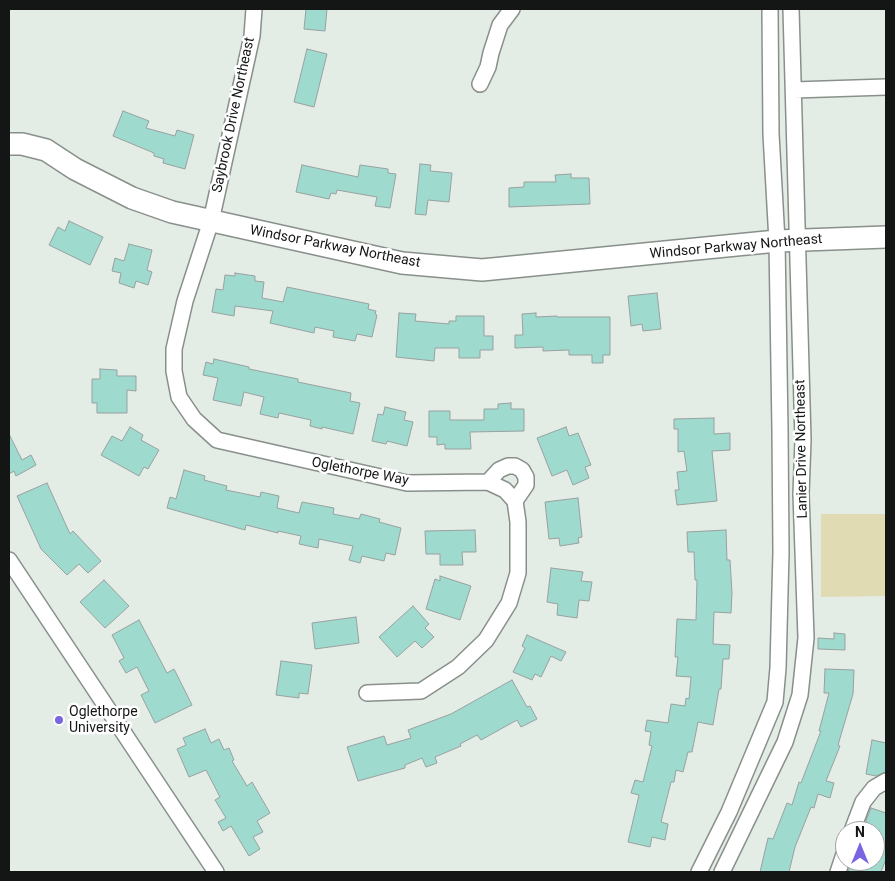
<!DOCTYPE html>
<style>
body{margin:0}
#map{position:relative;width:895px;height:881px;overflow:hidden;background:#e4ece6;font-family:Roboto,sans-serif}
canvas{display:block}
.frame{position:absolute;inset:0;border:10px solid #131614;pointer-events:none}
.north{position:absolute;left:835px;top:821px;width:50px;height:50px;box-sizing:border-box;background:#fff;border:1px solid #a1a2a1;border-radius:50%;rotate:0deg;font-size:14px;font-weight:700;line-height:20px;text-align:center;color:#131614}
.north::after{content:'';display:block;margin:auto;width:18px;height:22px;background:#7865e0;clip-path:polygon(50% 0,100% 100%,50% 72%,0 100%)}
</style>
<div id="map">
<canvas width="895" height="881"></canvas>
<div class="frame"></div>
<div class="north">N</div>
</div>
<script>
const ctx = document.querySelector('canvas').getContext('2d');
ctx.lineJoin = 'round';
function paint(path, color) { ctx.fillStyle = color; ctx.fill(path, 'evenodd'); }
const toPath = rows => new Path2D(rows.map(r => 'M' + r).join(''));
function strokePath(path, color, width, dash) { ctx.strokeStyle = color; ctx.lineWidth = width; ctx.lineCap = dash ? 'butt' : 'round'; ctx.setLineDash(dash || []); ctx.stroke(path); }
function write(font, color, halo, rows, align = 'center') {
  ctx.font = font + ' Roboto,sans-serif'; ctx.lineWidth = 5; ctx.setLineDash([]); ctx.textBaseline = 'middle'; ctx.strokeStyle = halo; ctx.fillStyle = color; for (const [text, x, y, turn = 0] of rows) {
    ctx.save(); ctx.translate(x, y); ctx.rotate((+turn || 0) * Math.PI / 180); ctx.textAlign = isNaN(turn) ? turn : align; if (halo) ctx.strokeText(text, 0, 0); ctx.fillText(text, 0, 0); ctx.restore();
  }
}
const green = toPath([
 [821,514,886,514,886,596,821,597]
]);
const building = toPath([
 [306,9,327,9,325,31,304,29,306,9],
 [307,49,327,54,314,107,294,102,307,49],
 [123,111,149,121,146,128,175,136,177,130,194,135,185,169,163,163,164,159,154,156,154,153,113,136,123,111],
 [420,164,431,165,430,171,452,173,449,202,428,200,426,215,415,214,420,164],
 [302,165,358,177,360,165,388,169,388,173,396,174,390,208,375,206,377,197,337,190,336,194,331,193,329,199,296,192,302,165],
 [571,174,571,178,589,178,590,204,509,207,509,188,524,187,524,182,556,182,555,175,571,174],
 [69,221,103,237,90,265,49,245,58,227,65,231,69,221],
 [129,244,152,250,147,270,152,272,148,285,136,281,134,288,119,283,121,273,112,271,115,258,124,261,129,244],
 [235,273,255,276,255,281,264,282,262,298,283,302,287,287,369,304,368,309,376,311,375,314,377,315,372,337,357,334,355,341,333,337,334,331,315,327,314,333,270,323,273,311,235,306,234,316,212,312,216,289,223,290,225,275,235,276,235,273],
 [657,293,661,329,643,331,642,324,631,326,628,296,657,293],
 [399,313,416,314,415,321,449,324,449,321,456,321,456,316,484,316,484,336,493,336,493,350,480,350,480,358,459,358,459,348,435,348,434,361,396,357,399,313],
 [536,313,536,317,557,316,557,317,610,317,610,355,603,355,603,363,592,363,592,355,569,355,569,350,543,351,543,347,515,348,515,335,523,335,522,314,536,313],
 [214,359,249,367,249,369,298,379,298,382,351,393,350,401,360,403,353,434,322,427,322,429,310,426,311,420,279,413,278,418,260,414,264,397,244,392,241,406,213,400,218,378,203,375,206,362,213,364,214,359],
 [100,369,117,370,117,376,136,376,136,391,127,390,127,413,97,413,97,403,92,403,92,379,100,379,100,369],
 [511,403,511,409,524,409,524,431,470,432,471,449,445,449,445,444,437,445,437,437,429,437,429,411,450,411,450,420,484,420,484,409,498,409,498,404,511,403],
 [385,407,406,412,404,420,413,422,407,446,387,441,386,444,372,441,378,414,383,415,385,407],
 [714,418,714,434,730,433,730,450,712,451,717,501,677,505,675,490,679,490,677,472,687,471,684,451,678,452,678,429,674,429,674,419,714,418],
 [130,427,143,435,141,440,159,450,148,469,144,467,139,476,101,455,112,436,122,441,130,427],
 [566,427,569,436,578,433,591,465,585,467,589,478,573,485,567,470,552,476,537,438,566,427],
 [9,434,22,460,31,455,36,465,16,476,14,471,9,474,9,434],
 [184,470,205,476,204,480,227,486,226,490,260,497,261,492,279,496,277,508,299,513,302,502,334,508,333,514,359,519,361,514,380,519,379,522,401,528,395,555,386,553,384,561,362,556,360,563,349,560,353,546,319,539,318,548,299,544,301,536,278,531,278,533,246,525,245,530,167,508,170,497,176,499,184,470],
 [47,483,70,534,73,531,101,561,88,573,79,564,67,575,41,549,17,496,47,483],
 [578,498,582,537,578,538,579,543,560,546,559,538,549,539,545,502,578,498],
 [475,530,476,552,462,552,463,565,440,565,440,554,426,554,425,531,475,530],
 [726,530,727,560,730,560,732,593,731,613,714,612,713,644,730,645,729,659,723,659,721,689,719,689,713,725,698,722,692,752,688,752,683,772,676,770,674,782,671,782,661,822,668,824,665,840,652,837,650,847,628,842,639,795,631,793,635,780,643,782,652,746,649,745,651,732,645,731,647,720,668,723,671,704,685,706,686,698,689,699,691,677,676,676,678,657,675,657,677,619,696,620,697,580,695,580,694,552,688,552,687,532,726,530],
 [551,568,583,572,581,581,592,582,589,601,579,600,577,618,557,615,558,604,547,602,551,568],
 [440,576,471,586,460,620,426,609,435,579,440,581,440,576],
 [104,580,129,606,105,628,80,602,104,580],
 [413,606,429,624,425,628,434,637,422,648,415,641,397,657,379,637,413,606],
 [356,617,359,643,315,649,312,623,356,617],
 [139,620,167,673,174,669,192,705,155,723,141,695,149,691,137,667,126,673,119,661,124,658,112,635,139,620],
 [834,633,845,634,845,650,818,649,818,638,834,639,834,633],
 [527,635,566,652,561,661,551,656,541,677,535,674,532,680,513,672,525,648,522,646,527,635],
 [281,661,312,665,308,694,299,693,299,698,276,695,281,661],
 [825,669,854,670,853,694,838,745,840,746,826,781,834,783,830,798,818,794,814,808,811,807,795,847,789,872,760,872,768,838,773,839,787,803,792,805,799,782,801,783,821,731,819,731,829,693,824,693,825,669],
 [512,680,527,707,530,706,537,719,521,727,517,720,481,740,477,735,460,744,461,746,435,757,437,763,426,767,422,758,405,765,405,768,358,781,347,747,384,736,387,745,411,738,408,730,451,714,512,680],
 [205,729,211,743,219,739,224,750,229,748,234,760,232,761,247,786,252,782,270,813,257,821,263,832,253,837,260,849,249,856,231,826,223,831,218,822,226,818,215,800,220,797,206,770,189,777,177,749,186,745,183,738,205,729],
 [872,740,886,743,886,772,876,776,866,774,872,740],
 [871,808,886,813,886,859,881,872,848,872,852,861,875,861,875,831,862,831,871,808]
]);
const street = toPath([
 [254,9,252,36,211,221,185,301,174,349,174,371,179,397,194,419,217,440,407,483,488,482,505,490,515,501,518,522,518,573,509,603,486,640,458,667,421,691,367,693],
 [480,84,488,67,491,53,500,25,512,9],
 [794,90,886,87],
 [488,482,499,470,508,466,515,466,522,470,526,477,526,485,515,501],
 [9,560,216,872],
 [852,831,863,802,874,788,886,781],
 [699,872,729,812,775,702,778,668,781,552,780,430,777,241,771,134,770,9],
 [722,872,785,742,800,695,806,638,801,494,803,440,791,9],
 [838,872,845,851]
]);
const secondary = toPath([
 [9,144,22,144,46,150,75,169,132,198,172,212,402,263,482,270,777,241,886,237]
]);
const markers = [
 [59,720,5,"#7865e0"]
];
const streetNames = [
 ["Saybrook Drive Northeast",234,115,-78],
 ["Windsor Parkway Northeast",335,247,11],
 ["Windsor Parkway Northeast",736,247,-5],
 ["Lanier Drive Northeast",802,449,-91],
 ["Oglethorpe Way",360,472,11]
];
const poiNames = [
 ["Oglethorpe",69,712],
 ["University",69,728]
];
paint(green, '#e0dbb2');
paint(building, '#9fdace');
strokePath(building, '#98a19f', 1);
strokePath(street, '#89908b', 18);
strokePath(secondary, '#89908b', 24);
strokePath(street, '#fff', 15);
strokePath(secondary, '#fff', 21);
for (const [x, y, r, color] of markers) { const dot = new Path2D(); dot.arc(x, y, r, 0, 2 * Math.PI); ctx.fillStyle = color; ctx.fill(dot); strokePath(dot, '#fff', 2); }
write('14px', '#131614', '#fff', streetNames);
write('14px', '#131614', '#fff', poiNames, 'left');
</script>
